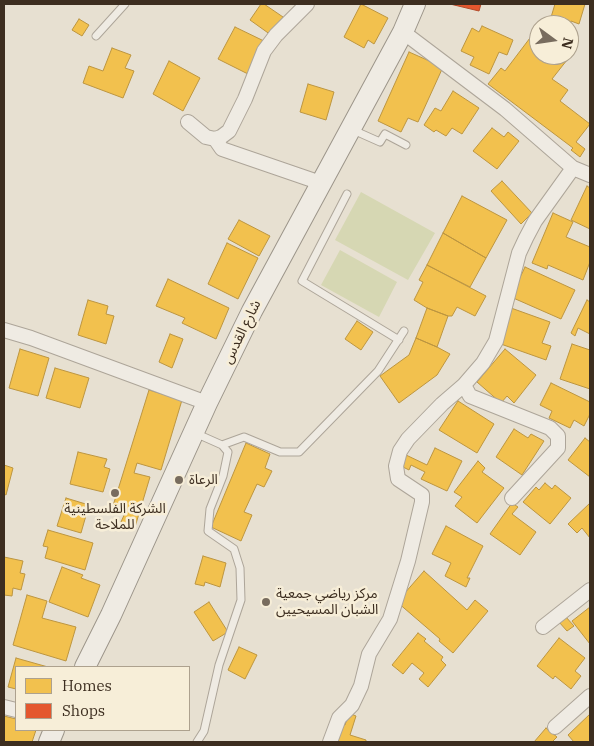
<!DOCTYPE html>
<meta charset="utf-8">
<style>
body{margin:0}
#map{position:relative;width:594px;height:746px;overflow:hidden;background:#e7e0d1;font-family:"IBM Plex Serif",serif}
canvas{display:block}
.frame{position:absolute;inset:0;border:5px solid #3d2e20;pointer-events:none}
.legend{position:absolute;left:15px;top:666px;width:175px;height:65px;box-sizing:border-box;background:#f7eed8;border:1px solid #ada18e;margin:0;padding:6px 9px;list-style:none;font-size:15px;color:#3d2e20}
.legend li{display:flex;align-items:center;gap:10px;height:25px}
.legend b{width:25px;border:1px solid #ada18e}
.north{position:absolute;left:529px;top:15px;width:50px;height:50px;box-sizing:border-box;background:#f7eed8;border:1px solid #ada18e;border-radius:50%;rotate:104deg;font-size:14px;font-weight:700;line-height:20px;text-align:center;color:#3d2e20}
.north::after{content:'';display:block;margin:auto;width:18px;height:22px;background:#786c5e;clip-path:polygon(50% 0,100% 100%,50% 72%,0 100%)}
</style>
<div id="map">
<canvas width="594" height="746"></canvas>
<div class="frame"></div>
<ul class="legend">
<li><b style="height:14px;background:#f2c14e"></b>Homes</li>
<li><b style="height:14px;background:#e4572e"></b>Shops</li>
</ul>
<div class="north">N</div>
</div>
<script>
const ctx = document.querySelector('canvas').getContext('2d');
ctx.lineJoin = 'round';
function paint(path, color) { ctx.fillStyle = color; ctx.fill(path, 'evenodd'); }
const toPath = rows => new Path2D(rows.map(r => 'M' + r).join(''));
function strokePath(path, color, width, dash) { ctx.strokeStyle = color; ctx.lineWidth = width; ctx.lineCap = dash ? 'butt' : 'round'; ctx.setLineDash(dash || []); ctx.stroke(path); }
function write(font, color, halo, rows, align = 'center') {
  ctx.font = font + ' "IBM Plex Serif","Noto Sans Arabic",serif'; ctx.lineWidth = 5; ctx.setLineDash([]); ctx.textBaseline = 'middle'; ctx.strokeStyle = halo; ctx.fillStyle = color; for (const [text, x, y, turn = 0] of rows) {
    ctx.save(); ctx.translate(x, y); ctx.rotate((+turn || 0) * Math.PI / 180); ctx.textAlign = isNaN(turn) ? turn : align; if (halo) ctx.strokeText(text, 0, 0); ctx.fillText(text, 0, 0); ctx.restore();
  }
}
const green = toPath([
 [361,192,435,233,408,280,335,240],
 [340,250,397,282,379,317,321,285]
]);
const homes = toPath([
 [261,4,264,4,283,17,271,35,250,20,261,4],
 [361,4,388,18,374,44,368,40,364,48,344,37,361,4],
 [555,4,585,4,579,24,571,21,569,26,569,25,549,24,555,4],
 [79,19,89,25,82,36,72,30,79,19],
 [482,26,513,40,507,55,499,52,489,74,470,65,474,57,461,51,472,28,479,32,482,26],
 [235,27,266,42,250,75,218,59,235,27],
 [533,34,539,39,539,55,560,55,567,60,552,79,568,90,560,101,590,124,576,142,585,149,580,157,571,150,573,148,488,84,501,68,505,71,533,34],
 [112,48,131,55,125,68,134,71,123,98,83,83,89,66,103,71,112,48],
 [409,52,443,67,418,122,408,118,401,132,378,121,409,52],
 [169,61,200,78,183,111,153,94,169,61],
 [308,84,334,92,326,120,300,112,308,84],
 [453,91,479,108,462,134,452,128,446,136,436,130,434,132,424,125,435,108,441,111,453,91],
 [492,128,504,137,508,132,519,141,497,169,473,151,492,128],
 [502,181,532,213,521,224,491,191,502,181],
 [587,186,590,188,590,229,571,220,587,186],
 [462,196,507,220,486,258,443,233,462,196],
 [553,213,573,222,566,237,590,247,590,262,583,280,548,265,547,269,532,263,553,213],
 [239,220,270,236,259,256,228,239,239,220],
 [443,233,486,258,470,287,427,265,443,233],
 [227,243,258,258,238,299,208,284,227,243],
 [427,265,486,296,475,316,457,307,452,316,448,316,427,308,414,300,423,282,419,280,427,265],
 [525,267,575,290,561,319,511,297,525,267],
 [168,279,229,308,216,339,182,323,185,318,156,306,168,279],
 [88,300,108,306,106,314,114,316,106,344,78,335,88,300],
 [587,300,590,302,590,334,578,328,575,336,571,333,587,300],
 [427,308,448,316,437,347,416,338,427,308],
 [511,308,550,322,542,343,551,346,546,360,498,343,511,308],
 [357,321,373,332,361,350,345,339,357,321],
 [170,334,183,339,172,368,159,362,170,334],
 [416,338,437,347,450,354,437,375,399,403,380,376,409,355,416,338],
 [572,344,590,350,590,389,560,379,572,344],
 [20,349,49,358,38,396,9,388,20,349],
 [505,349,536,375,514,403,507,396,501,403,477,382,505,349],
 [55,368,89,378,80,408,46,398,55,368],
 [551,383,590,402,590,414,584,426,574,420,570,428,549,418,552,411,540,405,551,383],
 [149,390,182,400,161,470,137,463,134,473,150,477,135,527,121,522,125,513,112,509,149,390],
 [458,401,494,424,477,453,439,430,458,401],
 [514,429,528,438,531,434,544,441,522,475,496,457,514,429],
 [585,438,590,442,590,477,568,460,585,438],
 [246,443,270,454,265,468,272,471,264,487,257,484,244,512,252,515,241,541,211,527,246,443],
 [435,448,462,461,447,491,421,479,425,472,411,465,409,470,401,466,406,455,427,465,435,448],
 [78,452,107,459,104,467,110,469,103,492,70,484,78,452],
 [478,461,485,468,482,472,504,488,477,523,455,506,462,497,454,492,478,461],
 [4,465,13,468,6,495,4,494,4,465],
 [545,483,552,489,555,485,571,498,550,524,523,502,536,487,539,490,545,483],
 [66,498,89,505,81,533,57,526,66,498],
 [512,503,518,507,512,514,536,532,520,555,490,534,512,503],
 [590,503,590,538,582,528,577,533,568,524,590,503],
 [446,526,483,546,467,578,470,578,466,587,445,576,451,563,432,554,446,526],
 [48,530,93,543,85,570,45,558,48,547,43,546,48,530],
 [203,556,226,563,220,587,205,582,204,586,195,584,203,556],
 [4,557,23,561,20,573,25,574,21,590,13,588,12,596,4,595,4,557],
 [62,567,83,575,81,578,100,585,88,617,49,602,62,567],
 [424,571,467,610,475,600,488,611,453,653,439,641,440,639,397,602,424,571],
 [27,595,47,601,42,618,76,627,66,661,13,645,27,595],
 [209,602,228,632,213,641,194,612,209,602],
 [590,607,590,644,572,621,590,607],
 [565,616,574,626,567,631,559,622,565,616],
 [418,633,426,639,424,641,443,657,441,660,446,665,428,687,419,679,424,673,412,663,403,674,392,665,418,633],
 [559,638,585,658,575,671,581,676,571,689,555,676,553,679,537,666,559,638],
 [239,647,257,655,245,679,228,670,239,647],
 [16,658,48,667,16,667,16,689,8,687,16,658],
 [349,713,356,716,350,735,366,740,366,742,334,742,340,724,345,725,349,713],
 [590,714,590,742,574,742,568,735,590,714],
 [4,716,16,719,16,730,36,730,32,742,4,742,4,716],
 [546,728,557,737,552,742,534,742,546,728]
]);
const shops = toPath([
 [450,4,481,4,479,11,450,4]
]);
const lane = toPath([
 [96,36,125,4],
 [353,130,380,142,385,134,406,145],
 [347,194,302,281,399,340],
 [195,433,222,445,228,452,223,476,210,509,208,531,234,549,240,568,241,600,219,665,204,731,197,742],
 [222,445,244,437,280,452,299,452,378,371,404,331]
]);
const street = toPath([
 [403,32,505,109,573,168,590,175],
 [188,122,206,137,215,139,221,137,229,131,245,99,264,51,276,35,307,4],
 [215,139,222,149,321,183],
 [4,330,31,338,207,403],
 [464,385,470,396,550,428,558,436,558,448,512,498],
 [543,627,590,590],
 [4,707,16,710],
 [555,727,590,696],
 [330,742,339,718,352,705,361,686,369,654,390,619,408,561,422,502,422,495,398,479,396,466,400,451,408,439,442,404,464,385,483,363,496,341,519,253,526,238,535,221,573,168]
]);
const secondary = toPath([
 [85,667,111,615,207,403,252,311,403,32,415,4],
 [49,742,54,730]
]);
const markers = [
 [179,480,5,"#786c5e"],
 [115,493,5,"#786c5e"],
 [266,602,5,"#786c5e"]
];
const streetNames = [
 ["شارع القدس",242,332,-64]
];
const poiNames = [
 ["الرعاة",189,480],
 ["الشركة الفلسطينية",115,509,"center"],
 ["للملاحة",115,525,"center"],
 ["مركز رياضي جمعية",276,594],
 ["الشبان المسيحيين",276,610]
];
paint(green, '#d6d7b3');
paint(homes, '#f2c14e');
strokePath(homes, '#bc9540', 1);
paint(shops, '#e4572e');
strokePath(shops, '#b24b2a', 1);
strokePath(lane, '#ada599', 9);
strokePath(street, '#ada599', 16);
strokePath(secondary, '#9c958a', 22);
strokePath(lane, '#efebe3', 7);
strokePath(street, '#efebe3', 14);
strokePath(secondary, '#efebe3', 20);
for (const [x, y, r, color] of markers) { const dot = new Path2D(); dot.arc(x, y, r, 0, 2 * Math.PI); ctx.fillStyle = color; ctx.fill(dot); strokePath(dot, '#f7eed8', 2); }
write('14px', '#3d2e20', '#f7eed8', streetNames);
write('14px', '#3d2e20', '#f7eed8', poiNames, 'left');
</script>
